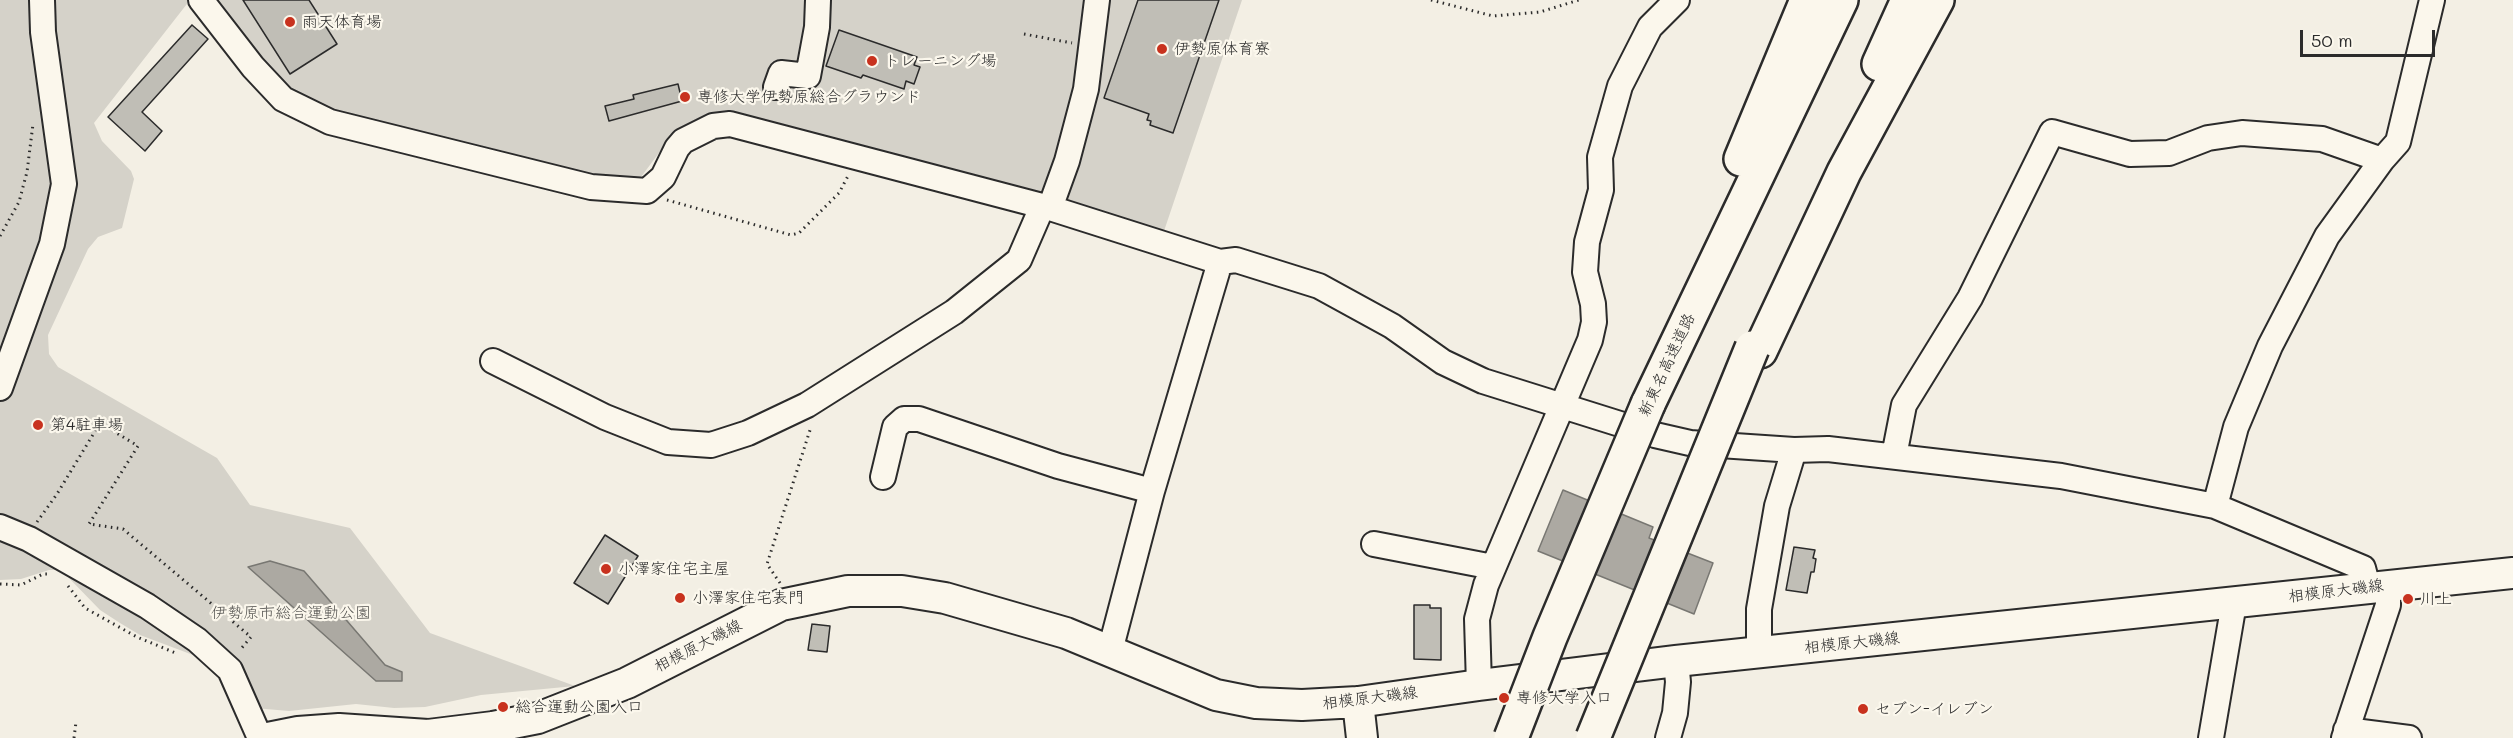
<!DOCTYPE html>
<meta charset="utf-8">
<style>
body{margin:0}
#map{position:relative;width:2513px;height:738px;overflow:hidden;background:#f3efe4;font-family:Mali,sans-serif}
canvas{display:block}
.scale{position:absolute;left:2300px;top:30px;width:135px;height:27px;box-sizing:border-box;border:3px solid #2b2b2b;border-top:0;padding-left:8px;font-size:18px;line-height:21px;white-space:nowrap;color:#2b2b2b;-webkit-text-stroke:4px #fbf7ec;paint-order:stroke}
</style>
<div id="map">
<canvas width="2513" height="738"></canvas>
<div class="scale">50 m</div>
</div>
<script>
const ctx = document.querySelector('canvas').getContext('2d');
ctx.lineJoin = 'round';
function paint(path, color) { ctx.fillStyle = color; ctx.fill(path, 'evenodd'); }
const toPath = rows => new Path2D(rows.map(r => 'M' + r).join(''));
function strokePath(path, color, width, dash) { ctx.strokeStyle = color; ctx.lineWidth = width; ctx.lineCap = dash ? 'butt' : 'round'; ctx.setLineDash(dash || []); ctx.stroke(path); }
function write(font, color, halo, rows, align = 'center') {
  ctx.font = font + ' Mali,"Klee One",sans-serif'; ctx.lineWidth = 4.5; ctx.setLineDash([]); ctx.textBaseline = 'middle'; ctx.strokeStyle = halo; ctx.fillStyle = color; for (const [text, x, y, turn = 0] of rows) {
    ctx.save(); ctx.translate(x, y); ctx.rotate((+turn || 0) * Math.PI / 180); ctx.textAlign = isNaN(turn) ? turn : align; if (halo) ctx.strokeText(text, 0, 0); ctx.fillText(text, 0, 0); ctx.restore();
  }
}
const green = toPath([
 [0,0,190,0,94,123,102,141,131,171,134,179,122,228,98,237,88,249,48,335,49,354,58,367,217,458,250,505,350,528,430,633,575,686,481,695,425,707,394,708,356,704,289,711,231,706,219,677,201,658,140,635,120,623,100,610,66,575,57,570,49,570,21,579,0,580],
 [207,0,1087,0,1076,88,1065,131,1046,188,1037,195,734,113,673,134,641,177,586,175,308,103,285,91],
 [1109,0,1242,0,1164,231,1068,203,1064,195]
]);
const water = toPath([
 [1563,490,1653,527,1649,538,1713,563,1694,614,1538,551,1563,490],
 [270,561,304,571,385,665,402,672,402,681,376,681,248,567,270,561]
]);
const building = toPath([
 [243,0,309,0,337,44,290,74,243,0],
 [1138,0,1219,0,1173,133,1150,125,1151,121,1147,120,1149,114,1104,98,1138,0],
 [192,25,208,39,142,112,162,131,145,151,108,117,192,25],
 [839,30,917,57,914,65,920,67,914,84,906,81,904,89,863,75,861,78,826,66,839,30],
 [678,84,682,101,609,121,605,106,634,99,633,95,678,84],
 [605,535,638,556,608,604,574,583,605,535],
 [1794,547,1815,550,1813,558,1816,559,1814,572,1811,572,1807,593,1786,590,1794,547],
 [1414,605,1430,605,1430,608,1441,608,1441,660,1414,659,1414,605],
 [812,624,830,626,827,652,808,650,812,624]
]);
const path = toPath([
 [1431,0,1493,16,1540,12,1579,0],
 [1024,34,1072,43],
 [667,200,791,235,799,233,839,193,848,176],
 [0,236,19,202,27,172,33,124],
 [37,522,57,494,100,423,138,446,89,524,123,529,251,637,240,650],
 [780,583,767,564,811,427],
 [0,584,21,585,43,574,49,574],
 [68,586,85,608,137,637,178,654],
 [74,738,76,722]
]);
const minor = toPath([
 [201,0,253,67,283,99,330,122,591,187,647,191,663,177,677,148,683,141,713,126,730,124,1050,208],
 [1097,0,1086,89,1067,161,1050,208,1220,262,1152,491,1110,651],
 [776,87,781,73,808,76,817,27,818,0],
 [2382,160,2398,142,2432,0],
 [1220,262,1236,260,1319,286,1392,326,1443,362,1483,381,1655,435,1690,443,1794,450,1828,449,2061,476,2215,506,2363,568,2368,587],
 [493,361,605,417,668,442,711,445,748,433,807,405,954,312,1019,260,1042,207],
 [0,388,52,244,64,184,43,32,42,0],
 [1894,456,1904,405,1970,298,2052,132,2130,154,2169,153,2208,138,2242,133,2322,139,2382,160,2327,236,2270,346,2236,427,2215,506],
 [883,477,895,427,904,419,919,419,1058,466,1152,491],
 [0,527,29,539,147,606,197,640,230,670,260,738],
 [1374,544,1493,567],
 [1759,653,1759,609,1777,506,1794,450],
 [1479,685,1477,619,1486,585,1590,340,1594,322,1593,304,1585,272,1587,242,1601,190,1600,157,1620,86,1650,27,1677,0],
 [2346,730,2409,738],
 [1668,738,1675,713,1678,682,1676,661],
 [2211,738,2234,603],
 [2344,738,2388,605,2388,585]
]);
const major = toPath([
 [1358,702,1362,738],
 [268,738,298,732,339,729,428,735,493,727,538,718,627,683,781,605,848,591,902,591,945,598,1066,633,1216,695,1256,703,1302,705,1358,702,1479,685,1676,661,2513,573]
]);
const highway = toPath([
 [1879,64,1908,0],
 [1741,159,1807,0],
 [1760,351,1844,172,1937,0],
 [1648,404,1841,0]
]);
const highwayBridge = toPath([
 [1511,738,1550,637,1648,404],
 [1593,738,1752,348]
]);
const markers = [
 [290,22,6,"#c8321e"],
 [1162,49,6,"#c8321e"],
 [872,61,6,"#c8321e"],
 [685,97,6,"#c8321e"],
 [38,425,6,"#c8321e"],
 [606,569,6,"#c8321e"],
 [680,598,6,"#c8321e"],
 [2408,599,6,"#c8321e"],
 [1504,698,6,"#c8321e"],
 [503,707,6,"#c8321e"],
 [1863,709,6,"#c8321e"]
];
const poiNames = [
 ["雨天体育場",302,22],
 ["伊勢原体育寮",1174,49],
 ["トレーニング場",884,61],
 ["専修大学伊勢原総合グラウンド",697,97],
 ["第4駐車場",50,425],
 ["小澤家住宅主屋",618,569],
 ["小澤家住宅表門",692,598],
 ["川上",2420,599],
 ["専修大学入口",1516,698],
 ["総合運動公園入口",515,707],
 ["セブン-イレブン",1875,709]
];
const streetNames = [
 ["新東名高速道路",1667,365,-65],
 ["相模原大磯線",2336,591,-7],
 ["相模原大磯線",1852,643,-6],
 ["相模原大磯線",698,646,-27],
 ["相模原大磯線",1370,698,-7]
];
const parkNames = [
 ["伊勢原市総合運動公園",291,613]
];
paint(green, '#d5d2c9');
paint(water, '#aca9a2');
strokePath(water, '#787772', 1.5);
paint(building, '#c0beb6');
strokePath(building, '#2b2b2b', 1.5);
strokePath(minor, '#2b2b2b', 28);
strokePath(major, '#2b2b2b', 34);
strokePath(highway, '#2b2b2b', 38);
strokePath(path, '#2b2b2b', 3, [1.5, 4.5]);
strokePath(minor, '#fbf7ec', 24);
strokePath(major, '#fbf7ec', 30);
strokePath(highway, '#fbf7ec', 33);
strokePath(highwayBridge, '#2b2b2b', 38, []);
strokePath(highwayBridge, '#fbf7ec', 33);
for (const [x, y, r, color] of markers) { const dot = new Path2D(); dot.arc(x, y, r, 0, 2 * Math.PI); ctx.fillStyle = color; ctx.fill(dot); strokePath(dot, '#fbf7ec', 2); }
write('16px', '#2b2b2b', '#fbf7ec', poiNames, 'left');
write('16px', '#2b2b2b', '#fbf7ec', streetNames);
write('16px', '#565552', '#fbf7ec', parkNames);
</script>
